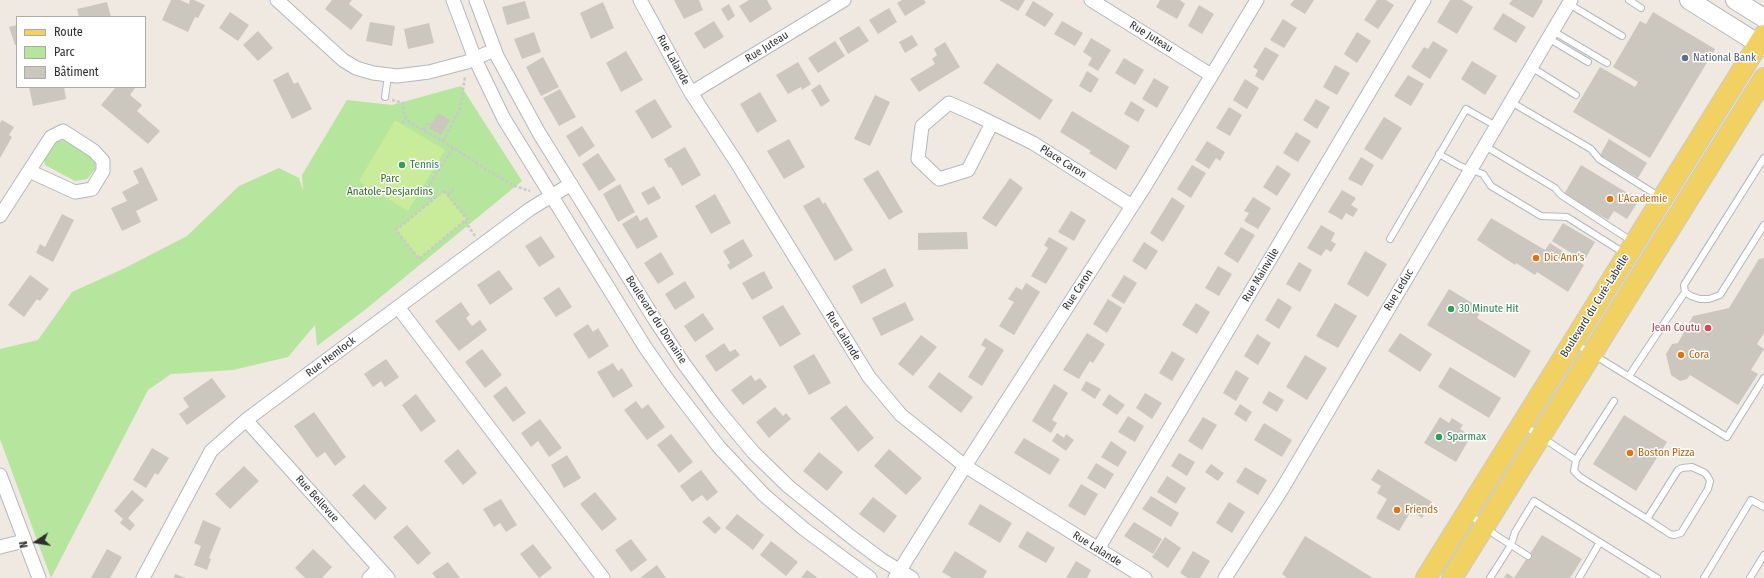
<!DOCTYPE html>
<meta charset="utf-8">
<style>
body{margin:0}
#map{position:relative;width:1764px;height:578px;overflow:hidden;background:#efe9e1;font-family:"Fira Sans Condensed",sans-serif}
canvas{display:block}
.legend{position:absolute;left:16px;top:16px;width:130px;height:72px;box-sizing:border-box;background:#fff;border:1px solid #ababab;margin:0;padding:5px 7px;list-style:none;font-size:12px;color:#2e2e2e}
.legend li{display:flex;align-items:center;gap:8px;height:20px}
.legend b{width:20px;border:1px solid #ababab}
.north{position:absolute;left:16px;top:522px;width:40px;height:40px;-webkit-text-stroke:3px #fff;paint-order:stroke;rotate:258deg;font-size:11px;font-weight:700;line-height:16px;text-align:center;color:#2e2e2e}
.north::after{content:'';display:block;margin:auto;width:14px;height:18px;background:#2e2e2e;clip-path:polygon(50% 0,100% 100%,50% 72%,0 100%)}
</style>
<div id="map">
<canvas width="1764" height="578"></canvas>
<ul class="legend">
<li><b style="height:5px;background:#f2d163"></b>Route</li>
<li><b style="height:11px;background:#b6e59e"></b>Parc</li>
<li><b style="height:11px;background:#cbc7bf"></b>Bâtiment</li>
</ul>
<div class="north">N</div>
</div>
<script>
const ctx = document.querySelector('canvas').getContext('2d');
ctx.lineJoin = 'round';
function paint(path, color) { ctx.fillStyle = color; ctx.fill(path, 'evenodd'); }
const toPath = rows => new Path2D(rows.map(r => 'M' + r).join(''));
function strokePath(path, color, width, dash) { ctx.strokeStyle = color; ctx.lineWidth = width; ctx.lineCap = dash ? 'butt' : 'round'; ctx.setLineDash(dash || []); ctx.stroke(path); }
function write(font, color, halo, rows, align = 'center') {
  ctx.font = font + ' "Fira Sans Condensed",sans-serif'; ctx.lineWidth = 3; ctx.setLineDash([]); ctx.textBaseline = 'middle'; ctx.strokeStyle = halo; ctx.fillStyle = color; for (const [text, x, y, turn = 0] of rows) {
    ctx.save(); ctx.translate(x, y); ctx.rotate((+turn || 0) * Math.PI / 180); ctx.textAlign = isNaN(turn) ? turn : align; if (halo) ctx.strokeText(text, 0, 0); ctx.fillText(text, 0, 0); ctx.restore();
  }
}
const green = toPath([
 [461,86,522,181,366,309,317,346,315,325,288,357,233,370,171,374,148,390,51,578,0,439,0,349,38,340,72,292,125,268,187,236,239,186,279,168,299,178,303,191,302,175,347,100,392,105],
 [65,140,94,158,96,168,87,179,75,181,45,165,44,158,56,141]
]);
const pitch = toPath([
 [395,120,445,150,408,211,359,181],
 [444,191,467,219,419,259,396,230]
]);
const building = toPath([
 [171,0,180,0,189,4,190,0,194,0,205,5,198,18,195,17,188,32,162,20],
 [332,0,352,0,349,4,363,15,351,30,325,9],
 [674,0,699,0,703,10,684,19],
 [749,0,767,0,772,9,750,23,739,6],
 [902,0,924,0,926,3,905,16,897,3],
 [999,0,1025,0,1018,11],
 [1160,0,1180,0,1185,4,1177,19,1156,7],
 [1294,0,1314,0,1305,14,1290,5],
 [1377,0,1386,0,1394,5,1378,29,1364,20],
 [1450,0,1462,0,1473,7,1457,34,1437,22],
 [1512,0,1542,0,1543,1,1533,18,1509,4],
 [525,1,530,18,507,25,502,7],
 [1033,1,1054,14,1045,27,1025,15],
 [107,2,111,17,79,17,77,9],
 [603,2,614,28,591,39,580,13],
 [729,4,735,16,728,21,721,9],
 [1199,5,1214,14,1202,34,1188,26],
 [889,8,897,22,878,34,869,20],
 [230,12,249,25,238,41,219,28],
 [1653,12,1715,49,1650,158,1573,112,1600,67,1635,87,1638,82,1613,67,1640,21,1646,24],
 [1503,13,1526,27,1516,43,1493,29],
 [1283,19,1297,28,1284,48,1270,40],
 [714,21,724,37,704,49,694,33],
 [1062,21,1083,33,1075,46,1054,34],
 [370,22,395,26,392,46,366,41],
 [429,23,434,43,408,49,404,29],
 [17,25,17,45,15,45,9,27],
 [859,26,869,41,848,54,839,38],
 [258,31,273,48,258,61,243,45],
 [534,32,541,52,522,59,514,39],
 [1357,32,1371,41,1357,63,1344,54],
 [912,35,918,45,905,53,899,42],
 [1091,38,1111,50,1098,71,1088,65,1092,58,1083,52],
 [835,41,845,56,818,73,808,58],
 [1433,41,1448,50,1430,79,1411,67,1424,47,1428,49],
 [945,42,960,67,919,92,910,79,935,64,932,59,937,55,934,49],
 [1265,47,1279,55,1263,81,1255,76,1258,70,1253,67],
 [626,51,643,80,621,92,606,63],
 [543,57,559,87,541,96,526,67],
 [1124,58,1144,70,1135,85,1115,73],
 [1472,61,1497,76,1485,95,1461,79],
 [798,62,811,84,802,90,801,87,788,94,776,75],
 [997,63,1053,100,1040,120,983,83],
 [1335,65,1350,73,1337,95,1323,87],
 [1087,71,1099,79,1091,93,1079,86],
 [288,72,294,84,298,82,312,109,292,119,273,80],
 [1408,75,1424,84,1411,106,1394,96],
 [1154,78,1169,87,1157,108,1142,99],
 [1245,79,1259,88,1247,109,1233,100],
 [820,84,830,101,821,107,811,90],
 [29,87,64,87,66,99,33,106],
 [116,87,134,87,135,88,130,95,142,105,137,111,160,131,148,144,101,105],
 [560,89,576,117,559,126,543,98],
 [760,92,777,121,757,133,740,104],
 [875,95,890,102,870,146,854,139],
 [655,99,672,127,652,139,635,111],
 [1316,99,1330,107,1317,129,1303,120],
 [1131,101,1145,110,1138,122,1124,114],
 [1229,107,1242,115,1230,136,1216,128],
 [1072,111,1130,146,1116,170,1089,153,1091,151,1060,132],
 [438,113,450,120,441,135,429,128],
 [1384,117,1402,128,1382,160,1364,149],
 [2,120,14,127,9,135,12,137,0,158,0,123],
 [582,126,595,146,579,157,566,136],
 [1296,132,1311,141,1298,162,1283,153],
 [789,139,805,167,784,179,767,151],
 [1609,139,1647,163,1638,178,1600,155],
 [1207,141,1225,152,1220,161,1216,158,1209,169,1195,160],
 [685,147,701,175,682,186,671,167,669,168,664,159],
 [598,153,616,180,599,191,582,164],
 [1361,157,1374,165,1362,186,1348,179],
 [1192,165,1206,173,1191,198,1177,189],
 [1277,165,1291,174,1277,196,1263,187],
 [1581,165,1639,200,1627,219,1614,211,1608,220,1564,194],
 [142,167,158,200,136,211,141,222,122,231,111,208,127,201,122,192,139,183,133,171],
 [878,170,903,212,889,220,863,179],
 [1010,178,1023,188,996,227,982,218],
 [620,184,635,212,618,222,603,194],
 [654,186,661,198,648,205,641,193],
 [1342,190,1356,198,1351,205,1358,209,1353,217,1346,213,1342,220,1328,212],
 [715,194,731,223,711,234,695,206],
 [819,197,823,204,825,202,853,250,835,261,803,206],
 [1172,197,1185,206,1163,242,1150,233],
 [1253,197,1271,208,1258,229,1244,221,1249,213,1244,211],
 [1071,211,1086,220,1074,241,1058,232],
 [62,214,74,220,53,262,36,253,40,244,45,247],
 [637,215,640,221,647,217,658,237,637,249,622,224],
 [1491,218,1545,250,1550,243,1584,265,1568,292,1537,272,1535,275,1516,263,1515,265,1477,240],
 [1563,223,1595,242,1584,261,1552,241],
 [1321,225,1335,233,1331,241,1336,244,1331,252,1326,249,1321,256,1307,248],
 [1241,227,1255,235,1238,263,1224,254],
 [967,232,968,249,918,250,918,233],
 [541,236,555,257,539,267,525,246],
 [1049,237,1068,248,1046,284,1031,276,1048,248,1044,245],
 [743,239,753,256,730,270,727,265,730,263,723,251],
 [1144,242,1158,251,1146,270,1132,261],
 [1365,251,1387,264,1368,297,1347,284],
 [661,252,674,274,658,284,644,263],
 [1764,258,1764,333,1757,344,1764,349,1751,370,1758,374,1738,405,1690,375,1687,379,1680,381,1671,375,1666,354,1672,344,1678,343,1693,316,1729,308,1759,259],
 [1299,262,1312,270,1300,292,1286,284],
 [1218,266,1232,274,1219,296,1205,288],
 [885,268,894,286,861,304,852,286],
 [499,270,513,289,490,305,477,285],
 [764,271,773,288,752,300,742,283],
 [30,275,49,289,40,301,37,299,24,317,8,305],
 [1124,275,1137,283,1124,304,1111,296],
 [685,281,695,297,675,310,665,294],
 [1026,283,1040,292,1014,335,999,326,1014,302,1008,299,1016,287,1022,290],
 [559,287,572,307,556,317,543,298],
 [1449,289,1482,309,1477,318,1531,351,1515,378,1427,325],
 [1278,298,1292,307,1279,329,1265,320],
 [1108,299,1122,308,1107,333,1093,324],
 [461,302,470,315,466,318,472,326,480,320,487,330,459,351,435,321],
 [905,302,914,320,881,336,872,318],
 [1196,303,1210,312,1197,334,1182,325],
 [1335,303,1357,316,1338,348,1316,336],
 [783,305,801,334,780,347,762,317],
 [703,313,714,329,695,342,684,326],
 [588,324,593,332,598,328,609,346,589,359,573,334],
 [1087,333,1105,344,1093,363,1090,361,1079,379,1063,370],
 [1400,333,1432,354,1420,372,1388,351],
 [1257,334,1271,343,1258,365,1244,356],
 [921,335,937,347,913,376,898,364],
 [985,338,1004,350,982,386,968,377,986,348,981,345],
 [724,343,730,352,735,349,740,355,716,372,705,356],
 [482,349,502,375,485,388,465,362],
 [1172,351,1185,359,1172,381,1159,373],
 [814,354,831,383,809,395,793,366],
 [1305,355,1327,368,1307,400,1286,387],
 [386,359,399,377,385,387,381,381,373,387,364,374],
 [613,363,618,371,622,368,633,386,613,398,597,372],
 [1450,367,1501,398,1489,418,1438,387],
 [1236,370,1249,378,1236,401,1223,393],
 [939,372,973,397,961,413,928,387],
 [751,375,755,381,760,378,767,387,743,405,731,390],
 [212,378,226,397,187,425,179,414,189,407,183,398],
 [1086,381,1101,389,1095,399,1081,390],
 [1054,384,1068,393,1052,420,1057,423,1051,433,1032,421],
 [506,386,526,413,513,422,493,396],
 [1269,391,1284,400,1277,412,1262,403],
 [1145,393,1162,403,1152,419,1136,408],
 [416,394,436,421,421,432,402,405],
 [1109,394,1125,405,1117,415,1102,405],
 [636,401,642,409,648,404,665,427,647,440,624,410],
 [1240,404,1252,412,1246,422,1234,414],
 [846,405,874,438,858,452,830,418],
 [775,407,783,416,786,413,791,419,769,438,756,422],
 [314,412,346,457,335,466,325,452,317,458,294,426],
 [1624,415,1667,442,1636,491,1593,464],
 [1128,416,1144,426,1135,442,1118,432],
 [1203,417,1217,425,1202,450,1188,441],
 [1440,417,1449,423,1452,418,1463,425,1460,429,1471,436,1456,462,1424,443],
 [540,419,562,448,549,457,538,441,531,447,521,433],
 [1264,423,1292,440,1282,457,1254,440],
 [1057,433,1064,438,1066,434,1074,440,1066,451,1052,441],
 [671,434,693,462,679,473,657,445],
 [1024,438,1060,459,1050,475,1014,453],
 [1111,441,1127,452,1118,467,1101,457],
 [152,448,169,458,158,475,155,473,146,488,133,480],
 [458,449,477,473,463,485,444,461],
 [889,449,922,478,906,495,874,466],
 [819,452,843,472,827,491,803,471],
 [1179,453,1195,462,1187,476,1171,466],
 [567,455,581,478,564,488,551,465],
 [1096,463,1114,474,1105,489,1087,478],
 [1211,464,1224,473,1218,481,1205,472],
 [244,466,259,481,230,509,215,494],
 [1245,467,1267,480,1258,495,1236,482],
 [1378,469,1432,502,1422,518,1411,511,1399,531,1376,518,1387,499,1377,493,1381,486,1371,480],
 [701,470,718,492,707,501,702,495,692,502,680,486],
 [1167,476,1186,488,1176,504,1157,492],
 [364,484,387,508,375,520,352,495],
 [1081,484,1098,494,1085,516,1068,506],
 [132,490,144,500,128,518,135,525,130,531,120,523,123,519,114,511],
 [595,492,617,519,602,531,580,504],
 [1151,496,1179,513,1171,527,1142,509],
 [873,497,897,516,884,533,859,514],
 [501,499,517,525,506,532,500,523,494,527,483,509],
 [1229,502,1245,512,1232,533,1216,523],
 [980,504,1012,523,1000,543,968,524],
 [737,514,764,535,753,550,725,528],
 [709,516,721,528,715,534,702,522],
 [203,520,221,528,209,558,211,559,207,570,194,565,201,546,194,543],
 [1134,522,1162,539,1153,554,1124,536],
 [407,525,431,553,418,565,393,537],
 [1027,531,1055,548,1046,563,1018,547],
 [1542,535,1582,559,1570,578,1504,578,1507,573,1514,578],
 [1305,536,1373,578,1287,578,1282,574],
 [1165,537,1181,548,1168,568,1152,557],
 [631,539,647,560,631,572,615,550],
 [771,541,798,562,786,576,760,555],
 [533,544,552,568,539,578,520,554],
 [107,549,122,557,110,578,91,578],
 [313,549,332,567,322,578,305,578,295,568],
 [955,551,987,571,983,578,952,578,942,572],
 [1193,551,1210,561,1200,578,1188,578,1180,573],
 [1076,561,1091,570,1087,578,1066,578],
 [448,562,460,578,436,578,432,573],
 [657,565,666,578,640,578],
 [807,570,818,578,801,578],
 [175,574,186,578,174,578]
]);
const path = toPath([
 [392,100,403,103,404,115,410,123,443,141,492,173,515,186,530,191],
 [402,124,406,117],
 [424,130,428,123,431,125],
 [443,141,460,109,465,77],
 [444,191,467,219,419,259,396,230,444,191],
 [448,195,455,188],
 [432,201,427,195,427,189,453,148],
 [465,221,475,236]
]);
const lane = toPath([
 [1629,0,1641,8],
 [1569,4,1622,36],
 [1553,31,1607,63],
 [1548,38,1588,62],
 [1531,67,1576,95],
 [385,97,388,76],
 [1511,102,1591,149,1599,159,1660,197],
 [1485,146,1555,188,1561,195,1633,242],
 [1439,154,1460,166,1483,174,1491,186,1541,216,1567,217,1624,253],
 [1390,239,1466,109,1496,126],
 [1685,292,1691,296,1700,299,1709,299,1720,295,1764,225],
 [1576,344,1727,437,1764,378],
 [1629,376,1685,292,1684,285,1764,158],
 [1525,426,1576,460,1614,401],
 [1576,460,1574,471,1580,477,1647,519,1670,534,1674,535,1681,533,1708,489,1710,481,1708,477,1705,473,1692,467,1682,468,1678,470,1647,519],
 [1469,515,1485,525,1494,534,1511,545,1490,578],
 [1528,556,1511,545,1515,532,1534,501,1657,578],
 [1579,578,1600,542],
 [1704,578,1751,500,1764,507],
 [1750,578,1764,555]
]);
const street = toPath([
 [277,0,343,60,356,68,373,73,397,76,429,72,467,62,494,50],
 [453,0,475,59,504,119,645,347,670,383,719,447,764,495,804,529,870,578],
 [476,0,497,56,539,133,655,320,684,364,718,410,753,452,789,487,850,536,882,560,912,578],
 [640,0,691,93,737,163,869,377,901,415,965,466,1145,578],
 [1091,0,1211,75],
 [691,93,844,0],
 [992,123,968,170,939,179,918,159,922,126,949,103,976,115,992,123,1033,143,1132,206],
 [0,216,29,171,51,137,63,131,94,151,103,161,103,171,92,189,75,192,29,171],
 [398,307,603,578],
 [246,420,388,578],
 [0,475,39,578],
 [0,547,24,541],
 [1098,549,1424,0],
 [143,578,211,451,246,420,398,307,530,209,571,184],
 [369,578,379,568],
 [895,578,965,466,1145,186,1257,0],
 [1225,578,1282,489,1571,0]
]);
const secondary = toPath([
 [1689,0,1764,47],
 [1735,0,1764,18]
]);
const primary = toPath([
 [1426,578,1764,35],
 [1452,578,1764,78]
]);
const markers = [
 [1685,58,4,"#5c6f8a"],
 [402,165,4,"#2e9e5b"],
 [1610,199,4,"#e8710a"],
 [1536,258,4,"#e8710a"],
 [1451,309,4,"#2e9e5b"],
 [1708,328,4,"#e0444e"],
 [1681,355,4,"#e8710a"],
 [1439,437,4,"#2e9e5b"],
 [1630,453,4,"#e8710a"],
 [1397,510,4,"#e8710a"]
];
const streetNames = [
 ["Rue Juteau",1151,37,32],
 ["Rue Juteau",767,47,-32],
 ["Rue Lalande",673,60,61],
 ["Place Caron",1063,162,32],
 ["Rue Mainville",1261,275,-59],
 ["Rue Caron",1078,290,-57],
 ["Rue Leduc",1399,290,-59],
 ["Boulevard du Curé-Labelle",1595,306,-58],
 ["Boulevard du Domaine",656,320,57],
 ["Rue Lalande",843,336,58],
 ["Rue Hemlock",331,357,-37],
 ["Rue Bellevue",317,499,48],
 ["Rue Lalande",1097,549,32]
];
const serviceNames = [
 ["National Bank",1693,58]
];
const leisureNames = [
 ["Tennis",410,165],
 ["30 Minute Hit",1459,309],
 ["Sparmax",1447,437]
];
const parkNames = [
 ["Parc",390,179],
 ["Anatole-Desjardins",390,192]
];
const foodNames = [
 ["L'Academie",1618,199],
 ["Dic Ann's",1544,258],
 ["Cora",1689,355],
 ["Boston Pizza",1638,453],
 ["Friends",1405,510]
];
const healthNames = [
 ["Jean Coutu",1700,328]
];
paint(green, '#b6e59e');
paint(pitch, '#c9ec9a');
paint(building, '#cbc7bf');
strokePath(lane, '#b4b7c1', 8);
strokePath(street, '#b4b7c1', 15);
strokePath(secondary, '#b4b7c1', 20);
strokePath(primary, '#c9c9c9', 22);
strokePath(path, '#c9c9c9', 2.5, [3, 2]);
strokePath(lane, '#fff', 6);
strokePath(street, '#fff', 13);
strokePath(secondary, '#fff', 18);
strokePath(primary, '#f2d163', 20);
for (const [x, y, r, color] of markers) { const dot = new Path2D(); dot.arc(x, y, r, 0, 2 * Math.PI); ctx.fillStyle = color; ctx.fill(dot); strokePath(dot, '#fff', 1.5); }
write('11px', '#2e2e2e', '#fff', streetNames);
write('11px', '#4e5e75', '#fff', serviceNames, 'left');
write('11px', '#27864d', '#fff', leisureNames, 'left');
write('11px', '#2c6e1b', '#fff', parkNames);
write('11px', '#c56008', '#fff', foodNames, 'left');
write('11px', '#be3a42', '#fff', healthNames, 'right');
</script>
